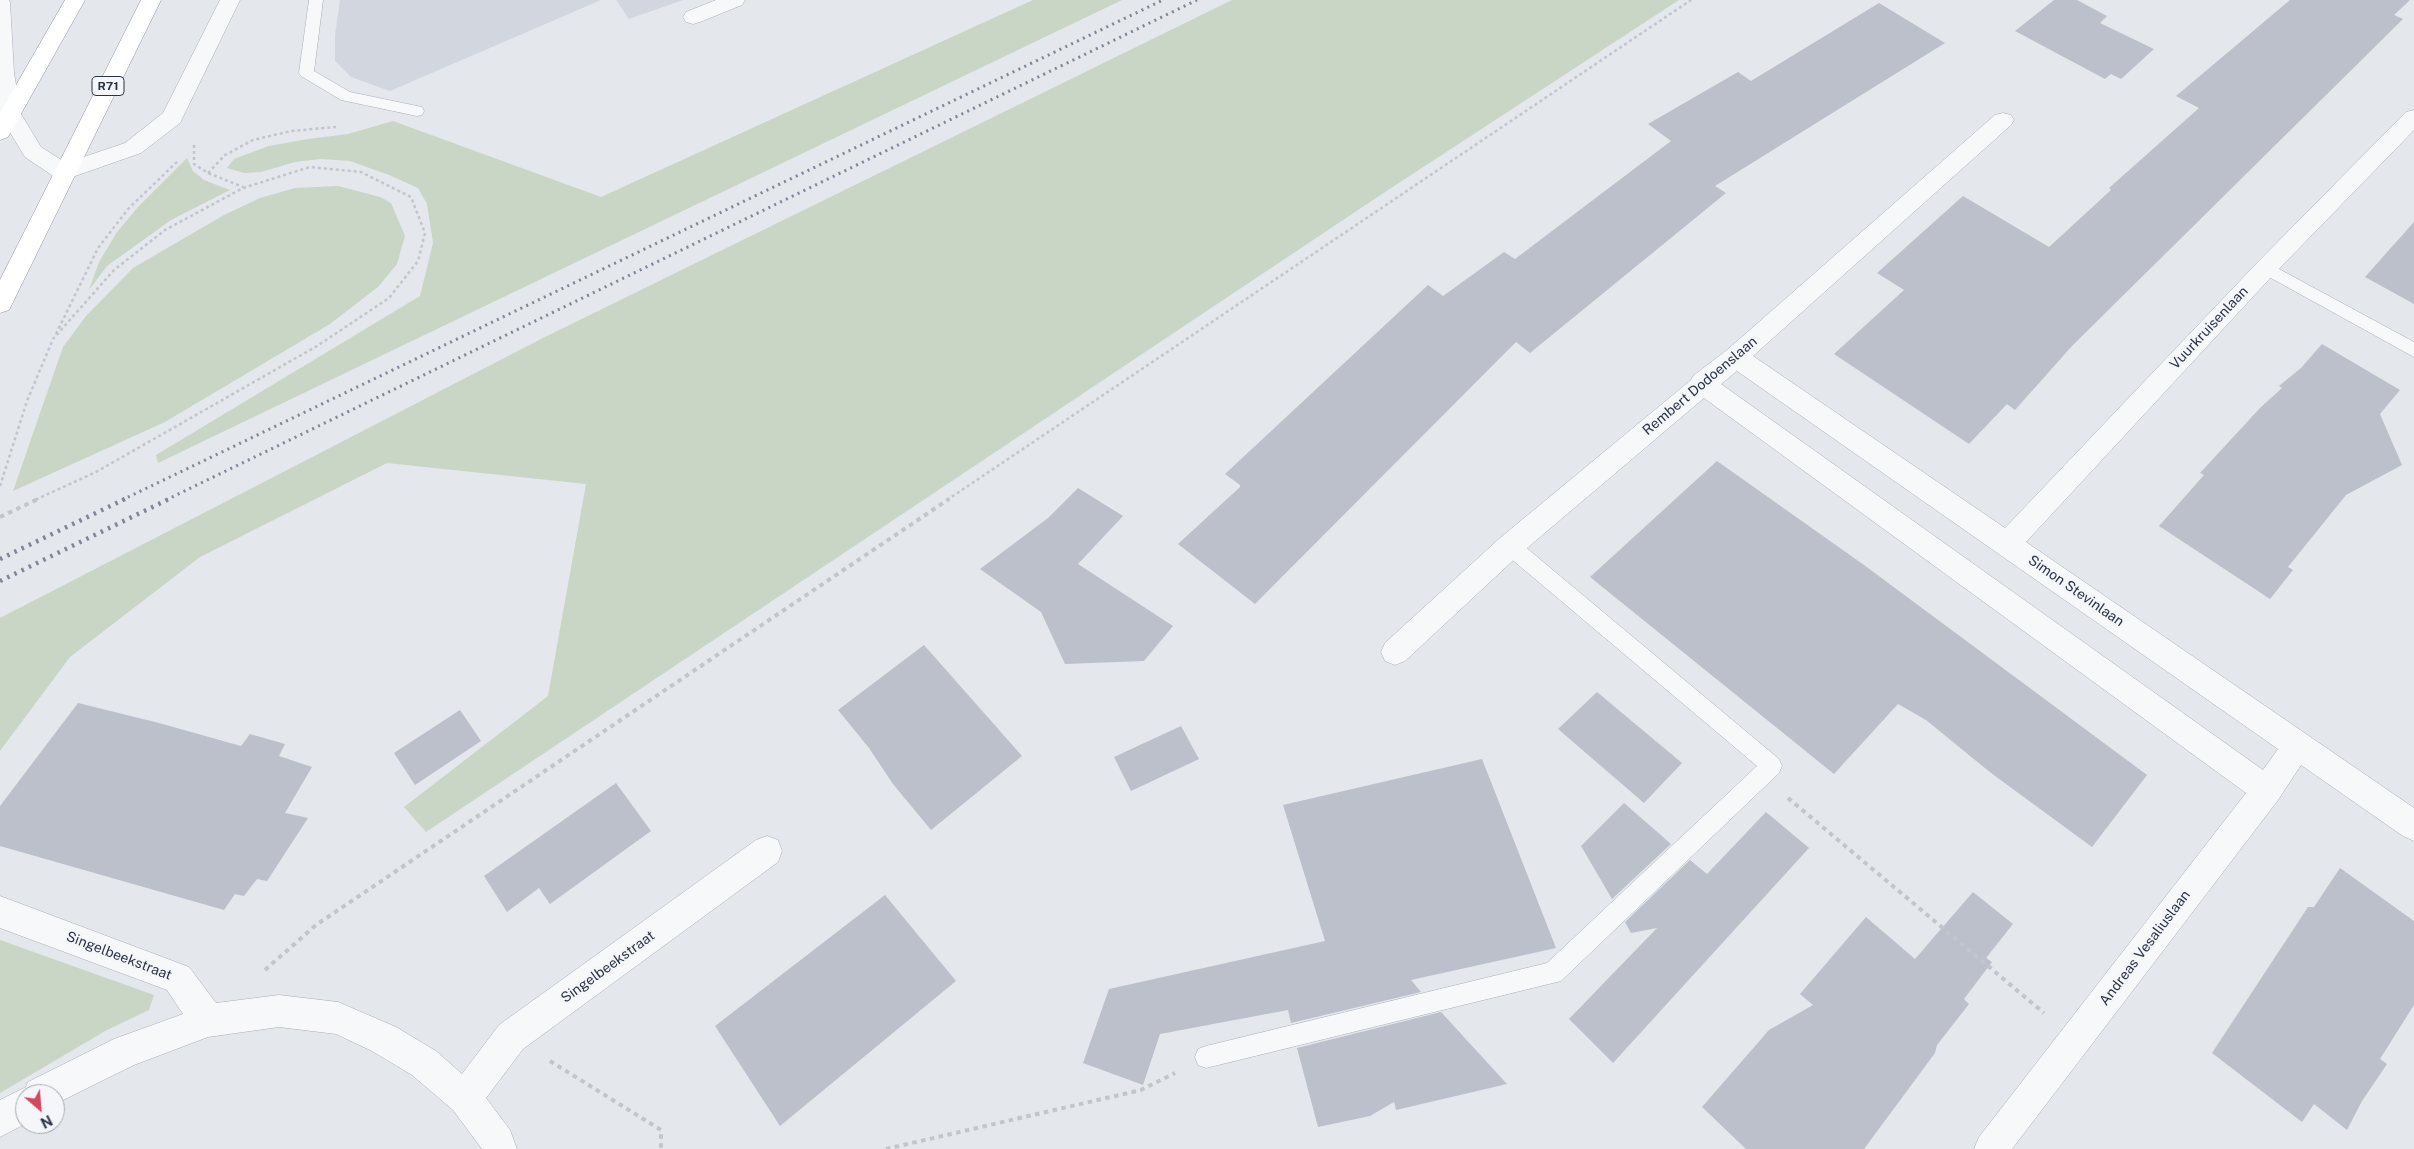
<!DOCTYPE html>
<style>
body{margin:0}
#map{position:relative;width:2414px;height:1149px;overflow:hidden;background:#e4e7ec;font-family:"Public Sans",sans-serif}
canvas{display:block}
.north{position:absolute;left:15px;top:1084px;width:50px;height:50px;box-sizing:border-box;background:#f4f6f9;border:1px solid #a4a8b1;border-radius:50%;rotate:153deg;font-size:14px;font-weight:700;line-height:20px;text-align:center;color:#2b3445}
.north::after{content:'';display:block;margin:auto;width:18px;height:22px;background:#d1495b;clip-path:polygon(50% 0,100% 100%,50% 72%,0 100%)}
</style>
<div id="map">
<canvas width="2414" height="1149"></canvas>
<div class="north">N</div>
</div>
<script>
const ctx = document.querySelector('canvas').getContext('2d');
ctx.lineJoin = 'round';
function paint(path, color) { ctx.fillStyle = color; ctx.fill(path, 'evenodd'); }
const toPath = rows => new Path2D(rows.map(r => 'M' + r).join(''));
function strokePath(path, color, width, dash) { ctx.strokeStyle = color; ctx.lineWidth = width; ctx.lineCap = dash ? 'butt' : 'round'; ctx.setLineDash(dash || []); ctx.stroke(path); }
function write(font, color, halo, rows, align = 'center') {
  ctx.font = font + ' "Public Sans",sans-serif'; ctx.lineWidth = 5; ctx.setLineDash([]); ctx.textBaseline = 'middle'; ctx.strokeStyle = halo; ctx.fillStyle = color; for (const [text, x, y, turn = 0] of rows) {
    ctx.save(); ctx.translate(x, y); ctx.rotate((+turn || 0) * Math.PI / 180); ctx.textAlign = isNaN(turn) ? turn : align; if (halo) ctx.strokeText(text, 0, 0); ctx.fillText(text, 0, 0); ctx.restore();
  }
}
const built = toPath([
 [340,0,601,0,390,91,351,77,335,61,335,35],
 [616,0,683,0,629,19]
]);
const green = toPath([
 [1033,0,1122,0,158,463,156,455,420,296,433,243,427,204,418,188,389,175,350,161,321,159,295,162,261,172,244,173,227,168,234,159,269,146,308,139,348,134,393,121,601,197],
 [1232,0,1679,0,1382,194,426,832,404,807,548,696,586,484,387,463,200,557,70,657,0,751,0,618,545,337],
 [187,158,193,171,204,180,230,190,171,220,107,266,89,290,99,262,117,232,138,207],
 [338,186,380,197,391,203,405,236,397,264,378,287,330,324,165,422,13,491,63,347,86,316,133,268,224,215,260,198,295,188],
 [0,940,154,995,149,1010,107,1030,0,1093]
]);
const building = toPath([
 [2054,0,2077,0,2107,16,2100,23,2154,49,2121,79,2111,74,2105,79,2015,31],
 [2290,0,2410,0,2394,15,2403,19,2072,346,2015,410,2007,404,1969,444,1834,354,1904,290,1877,273,1963,196,2049,247,2111,190,2109,188,2199,108,2176,96],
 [1879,3,1945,43,1715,186,1726,193,1530,353,1516,342,1255,604,1178,544,1240,487,1240,485,1225,474,1428,285,1443,296,1504,252,1515,259,1671,141,1648,124,1738,72,1751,81],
 [2414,222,2414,304,2365,277],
 [2322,344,2400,390,2380,414,2402,465,2346,495,2288,567,2293,570,2270,599,2159,526,2204,475,2200,473,2260,408,2282,388,2279,386,2301,368],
 [1717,461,1864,565,2147,775,2092,847,1991,773,1926,720,1898,704,1834,774,1590,577],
 [1078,488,1123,516,1078,564,1173,626,1144,661,1065,664,1041,612,980,569,1048,518],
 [924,645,1022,756,931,830,893,784,869,748,838,710],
 [1597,692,1682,763,1644,803,1558,729],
 [78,703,159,723,241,746,250,734,285,744,279,756,312,767,285,813,308,818,267,881,257,879,244,896,235,894,224,910,0,846,0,806],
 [460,710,481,741,415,785,394,753],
 [1181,726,1199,759,1131,791,1114,757],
 [1482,759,1556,948,1411,980,1421,992,1291,1023,1288,1010,1160,1034,1143,1085,1083,1063,1109,989,1325,941,1283,805],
 [616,783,651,831,550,904,539,888,507,912,484,876],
 [1624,803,1671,844,1612,899,1581,846],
 [1766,812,1809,848,1613,1063,1569,1019,1657,928,1631,933,1625,922,1690,860,1707,874],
 [2340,868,2414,921,2414,1005,2380,1059,2387,1064,2362,1101,2347,1130,2314,1104,2302,1122,2212,1053,2308,907,2314,907],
 [1973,892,2013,924,1986,958,1992,962,1964,999,1969,1004,1937,1045,1935,1053,1864,1149,1746,1149,1702,1107,1769,1030,1813,1005,1800,994,1866,917,1915,959],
 [885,895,956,981,780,1126,715,1026],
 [1441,1012,1507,1084,1396,1110,1394,1102,1370,1116,1318,1127,1297,1048]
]);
const pathFar1 = toPath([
 [194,145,194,164,208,173,243,187],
 [208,173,225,155,253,140,291,131,336,127],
 [56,334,98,248,129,208,179,160],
 [0,486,27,401,53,339,114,270,165,230,243,188,310,167,361,172,411,197,425,233,418,261,389,298,317,346,96,472,35,500],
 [947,500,1691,0]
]);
const path = toPath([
 [0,517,38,499],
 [1788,798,2044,1013],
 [265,970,316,925,949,499],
 [550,1061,661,1130,661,1149],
 [886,1149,1141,1090,1175,1073]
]);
const lane = toPath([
 [309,0,323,0,314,71,350,92,422,107,424,111,422,115,417,116,341,100,301,76,299,73,309,0],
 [2266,262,2414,342,2414,357,2260,272,2258,268,2260,264,2266,262],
 [1510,538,1517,540,1779,759,1782,766,1779,773,1561,981,1206,1068,1198,1065,1195,1057,1198,1049,1206,1046,1547,963,1757,766,1503,552,1501,546,1503,540,1510,538]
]);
const street = toPath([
 [0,0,9,0,10,2,14,73,21,114,41,147,66,163,125,143,163,113,220,0,240,0,180,123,141,153,64,180,56,178,25,157,0,116,0,0],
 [716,0,745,0,742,5,700,22,693,24,686,22,683,17,686,12,716,0],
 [2414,110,2414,130,2274,274,2026,542,2414,808,2414,841,2403,836,2301,765,2278,800,2012,1149,1974,1149,1979,1137,2246,793,1704,398,1520,554,1405,661,1395,665,1385,661,1381,652,1385,643,1500,538,1691,380,1693,376,1727,350,1995,115,2003,113,2011,115,2014,120,2011,125,1753,356,2005,528,2258,262,2406,112,2414,110],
 [1737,371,2278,749,2263,770,1721,384,1737,371],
 [767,836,778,840,782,851,778,862,523,1049,486,1098,510,1130,517,1149,482,1149,453,1110,412,1075,372,1051,336,1034,279,1027,208,1037,134,1065,55,1104,55,1094,25,1094,25,1124,0,1137,0,1100,26,1087,28,1082,114,1039,183,1014,167,990,0,928,0,896,189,967,216,1003,279,995,338,1002,396,1027,436,1051,462,1074,499,1025,756,840,767,836]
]);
const highway = toPath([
 [65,0,85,0,8,137,0,140,0,113,65,0],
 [141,0,161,0,12,304,9,310,0,313,0,280,141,0]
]);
const railFar1 = toPath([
 [122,500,1163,0],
 [166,500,1197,0]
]);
const rail = toPath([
 [0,559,125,499],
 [0,581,169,499]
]);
const shields = [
 [108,86,32]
];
const shieldNames = [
 ["R71",108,86]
];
const streetNames = [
 ["Vuurkruisenlaan",2209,328,-47],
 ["Rembert Dodoenslaan",1700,386,-40],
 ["Simon Stevinlaan",2076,591,35],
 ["Andreas Vesaliuslaan",2145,948,-53],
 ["Singelbeekstraat",119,956,21],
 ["Singelbeekstraat",608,967,-36]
];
paint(built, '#d2d6de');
paint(green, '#c9d6c5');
paint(building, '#bbc0ca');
strokePath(lane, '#a9aeb7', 1);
strokePath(street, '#a9aeb7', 1);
strokePath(highway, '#8b94a3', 1);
strokePath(pathFar1, '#c2c5cb', 2.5, [3, 3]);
strokePath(path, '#c2c5cb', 4, [4.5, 4.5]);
paint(lane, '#f7f8fa');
paint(street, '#f7f8fa');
paint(highway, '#fff');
strokePath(railFar1, '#7d8696', 3, [2, 4.5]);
strokePath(rail, '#7d8696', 4.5, [2.5, 5.5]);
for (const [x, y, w] of shields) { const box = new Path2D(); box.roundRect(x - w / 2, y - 9.5, w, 19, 4); ctx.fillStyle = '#f4f6f9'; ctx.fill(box); strokePath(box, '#2b3445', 1); }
write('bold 12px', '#2b3445', null, shieldNames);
write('14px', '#2b3445', '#f4f6f9', streetNames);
</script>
